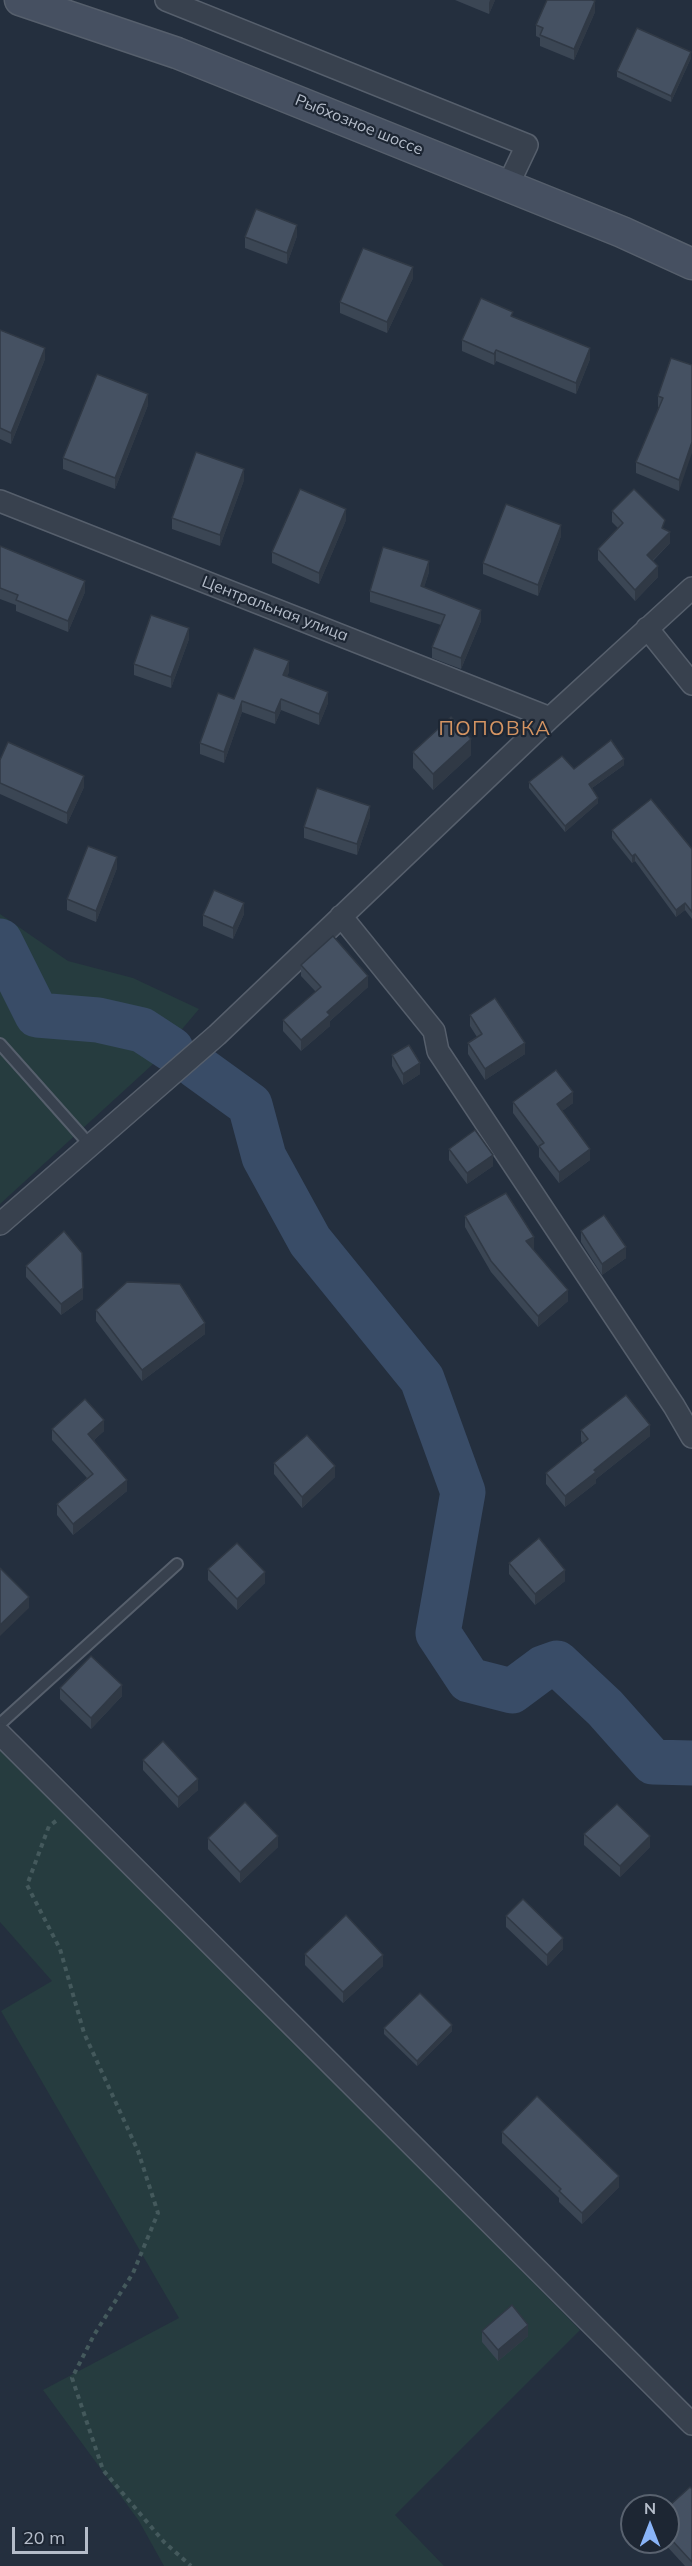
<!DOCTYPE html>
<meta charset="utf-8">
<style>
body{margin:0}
#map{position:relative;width:692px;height:2566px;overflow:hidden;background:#242f3e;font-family:Mulish,sans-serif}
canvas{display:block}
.north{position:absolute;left:620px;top:2494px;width:60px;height:60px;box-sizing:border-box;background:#1d2633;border:2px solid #59626f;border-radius:50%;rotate:0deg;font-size:16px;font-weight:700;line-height:24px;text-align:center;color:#b4bcc9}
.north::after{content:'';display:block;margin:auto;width:21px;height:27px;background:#8ab4f8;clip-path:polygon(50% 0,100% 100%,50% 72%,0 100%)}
.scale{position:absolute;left:12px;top:2527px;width:76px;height:27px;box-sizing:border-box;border:3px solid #b4bcc9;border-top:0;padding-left:8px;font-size:18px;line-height:21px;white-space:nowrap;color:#b4bcc9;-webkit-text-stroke:4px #1d2633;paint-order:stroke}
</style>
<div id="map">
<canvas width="692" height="2566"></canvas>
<div class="north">N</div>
<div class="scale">20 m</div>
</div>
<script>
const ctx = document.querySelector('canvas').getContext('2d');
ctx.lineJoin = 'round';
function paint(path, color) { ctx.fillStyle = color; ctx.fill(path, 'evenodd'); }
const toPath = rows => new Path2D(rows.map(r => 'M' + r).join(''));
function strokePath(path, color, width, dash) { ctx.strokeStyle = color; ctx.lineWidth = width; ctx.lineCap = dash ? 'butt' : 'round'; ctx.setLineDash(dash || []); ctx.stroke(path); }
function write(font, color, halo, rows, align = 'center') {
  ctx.font = font + ' Mulish,sans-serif'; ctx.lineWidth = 4.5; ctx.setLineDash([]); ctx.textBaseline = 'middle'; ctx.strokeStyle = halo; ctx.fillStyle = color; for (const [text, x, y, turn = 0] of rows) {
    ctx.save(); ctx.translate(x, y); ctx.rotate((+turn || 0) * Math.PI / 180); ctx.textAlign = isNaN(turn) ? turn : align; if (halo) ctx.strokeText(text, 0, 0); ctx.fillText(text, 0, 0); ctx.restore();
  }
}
const green = toPath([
 [0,914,68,961,133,978,199,1009,152,1065,0,1204],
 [0,1743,580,2330,395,2515,444,2566,164,2566,139,2521,43,2390,179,2318,1,2011,52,1981,0,1922]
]);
const river = toPath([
 [0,941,37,1015,98,1020,142,1030,171,1049],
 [196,1066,250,1105,264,1157,310,1241,422,1379,463,1492,438,1633,469,1680,512,1691,543,1668,557,1663,605,1708,653,1762,692,1763]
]);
const path = toPath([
 [56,1821,49,1826,27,1885,60,1949,84,2033,138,2151,158,2213,133,2273,94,2335,72,2378,103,2470,164,2542,191,2566]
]);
const lane = toPath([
 [0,1044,90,1145],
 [0,1724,177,1564]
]);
const street = toPath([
 [166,0,527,145,508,185],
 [0,501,550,718],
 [647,628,692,684],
 [341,916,434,1031,438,1051,674,1406,692,1437],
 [0,1224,217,1035,550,718,692,588],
 [0,1734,692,2424]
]);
const secondary = toPath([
 [20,0,177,53,622,232,692,264]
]);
const wall = toPath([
 [455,0,495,0,489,14],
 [595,12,574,60,540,46,540,38,536,36,536,25],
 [691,58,671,102,617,77,617,71],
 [297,236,287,264,245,248,245,237],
 [413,278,387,333,340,313,340,302],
 [513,317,590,359,576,394,496,361,494,365,462,351,462,340],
 [0,330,45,359,11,444,0,439],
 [692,365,679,491,636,473,636,462,659,407,658,407,658,396],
 [148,405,115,489,63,469,63,458],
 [244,480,220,546,172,529,172,518],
 [612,511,665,529,670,543,653,561,658,577,635,601,598,560,598,549,618,528,612,522],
 [346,520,319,584,272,563,272,552],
 [561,536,538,596,483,574,483,563],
 [0,546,85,592,68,632,16,611,16,605,0,599],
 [429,572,424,587,481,621,461,669,432,658,432,647,441,625,370,602,370,591],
 [189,639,171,688,134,675,134,664],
 [289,672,287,676,328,703,319,725,281,710,275,724,242,712,224,763,200,754,200,743,234,699],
 [413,752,471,755,433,790,413,768],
 [0,760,84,787,67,824,0,794],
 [624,765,592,788,598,803,565,832,529,788,529,782,574,769],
 [370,817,357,855,304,838,304,827],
 [612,830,692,849,692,919,685,910,676,917,635,861,632,863,612,838],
 [117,868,96,922,67,910,67,899],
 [244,914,233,939,203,926,203,915],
 [301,965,368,987,330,1021,330,1026,301,1051,283,1031,283,1020,316,992,301,976],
 [470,1015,525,1054,485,1080,468,1054,468,1043,477,1037,470,1026],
 [392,1055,420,1074,403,1085,392,1066],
 [513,1102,573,1103,562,1111,590,1160,559,1183,539,1157,539,1148,513,1113],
 [449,1149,493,1166,467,1184,449,1160],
 [465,1216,534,1248,533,1249,568,1301,538,1327,491,1272,465,1227],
 [581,1231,626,1258,602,1275,581,1242],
 [26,1266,83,1299,61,1315,26,1277],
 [96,1310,205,1334,142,1381,96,1321],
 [52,1429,104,1431,94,1440,127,1491,73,1535,57,1515,57,1504,87,1478,52,1440],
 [581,1430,650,1436,596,1479,596,1483,565,1507,546,1484,546,1473,583,1444,581,1441],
 [274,1463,335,1477,302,1508,274,1474],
 [509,1563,565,1581,535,1605,509,1574],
 [208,1569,265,1583,237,1610,208,1580],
 [60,1688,122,1696,91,1729,60,1699],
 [143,1760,198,1790,178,1808,143,1770],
 [584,1834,650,1847,620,1877,584,1845],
 [208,1838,278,1847,240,1883,208,1849],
 [506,1916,563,1949,547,1966,506,1927],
 [305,1954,383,1966,343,2003,305,1965],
 [384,2028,452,2031,417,2066,384,2034],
 [502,2132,619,2187,582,2224,559,2202,559,2198,502,2143],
 [482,2331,528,2336,498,2361,482,2342],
 [692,2489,692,2566,685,2566,663,2542,668,2542,668,2507]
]);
const shadedWall = toPath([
 [490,0,495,0,489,14,489,3],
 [595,1,595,12,574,60,574,49],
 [691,52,691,58,671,102,671,96],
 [297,225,297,236,287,264,287,253],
 [413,267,413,278,387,333,387,322],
 [45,348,45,359,11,444,11,433],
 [590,348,590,359,576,394,576,383],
 [496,350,496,361,494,365,494,354],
 [148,394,148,405,115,489,115,478],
 [692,442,692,453,679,491,679,480],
 [244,469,244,480,220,546,220,535],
 [346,509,346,520,319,584,319,573],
 [561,525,561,536,538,596,538,585],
 [670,532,670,543,647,566,647,555],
 [429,561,429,572,421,597,421,586],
 [658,566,658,577,635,601,635,590],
 [85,581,85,592,68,632,68,621],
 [481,610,481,621,461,669,461,658],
 [189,628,189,639,171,688,171,677],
 [289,661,289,672,283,686,283,675],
 [328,692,328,703,319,725,319,714],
 [281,699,281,710,275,724,275,713],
 [242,701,242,712,224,763,224,752],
 [471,739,471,755,433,790,433,774],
 [624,759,624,765,589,790,589,784],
 [84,776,84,787,67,824,67,813],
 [598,798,598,803,565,832,565,826],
 [370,806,370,817,357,855,357,844],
 [635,854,635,861,632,863,632,856],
 [117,857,117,868,96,922,96,911],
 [244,903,244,914,233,939,233,928],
 [685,903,685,910,676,917,676,910],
 [368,976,368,987,330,1021,330,1026,301,1051,301,1040,327,1012],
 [525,1043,525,1054,485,1080,485,1069],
 [420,1063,420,1074,403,1085,403,1074],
 [573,1092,573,1103,557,1115,557,1104],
 [590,1149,590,1160,559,1183,559,1172],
 [493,1155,493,1166,467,1184,467,1173],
 [534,1237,534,1248,526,1252,526,1241],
 [626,1247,626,1258,602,1275,602,1264],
 [83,1288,83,1299,61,1315,61,1304],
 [568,1290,568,1301,538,1327,538,1316],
 [205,1323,205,1334,142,1381,142,1370],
 [104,1420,104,1431,88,1445,88,1434],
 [650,1425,650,1436,596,1479,596,1483,565,1507,565,1496,594,1470],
 [335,1466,335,1477,302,1508,302,1497],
 [127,1480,127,1491,73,1535,73,1524],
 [565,1570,565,1581,535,1605,535,1594],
 [265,1572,265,1583,237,1610,237,1599],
 [29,1597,29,1608,0,1636,0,1625],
 [122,1685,122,1696,91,1729,91,1718],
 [198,1779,198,1790,178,1808,178,1797],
 [278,1836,278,1847,240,1883,240,1872],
 [650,1836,650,1847,620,1877,620,1866],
 [563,1938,563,1949,547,1966,547,1955],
 [383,1955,383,1966,343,2003,343,1992],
 [452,2025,452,2031,417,2066,417,2061],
 [619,2176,619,2187,582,2224,582,2213],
 [528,2325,528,2336,498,2361,498,2350]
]);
const building = toPath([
 [547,0,592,0,595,1,574,49,540,35,543,28,536,25,547,0],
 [637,28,691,52,671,96,617,71,637,28],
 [256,209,297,225,287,253,245,237,256,209],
 [363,248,413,267,387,322,340,302,363,248],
 [481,298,513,312,511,316,590,348,576,383,496,350,494,354,462,340,481,298],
 [0,330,45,348,11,433,0,428,0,330],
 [671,358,692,365,692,442,679,480,636,462,663,398,658,396,671,358],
 [97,374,148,394,115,478,63,458,97,374],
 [196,452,244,469,220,535,172,518,196,452],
 [300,489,346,509,319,573,272,552,300,489],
 [634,489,665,520,662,528,670,532,647,555,658,566,635,590,598,549,623,523,612,511,634,489],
 [506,504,561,525,538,585,483,563,506,504],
 [0,546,85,581,68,621,16,600,18,595,0,588,0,546],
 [383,547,429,561,421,586,481,610,461,658,432,647,445,615,370,591,383,547],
 [151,615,189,628,171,677,134,664,151,615],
 [254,648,289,661,283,675,328,692,319,714,281,699,275,713,242,701,224,752,200,743,218,693,234,699,254,648],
 [451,717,471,739,433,774,413,752,451,717],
 [611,740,624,759,589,784,598,798,565,826,529,782,562,756,574,769,611,740],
 [8,742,84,776,67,813,0,783,0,760,8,742],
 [317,788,370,806,357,844,304,827,317,788],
 [651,799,692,849,692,912,685,903,676,910,635,854,632,856,612,830,651,799],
 [88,846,117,857,96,911,67,899,88,846],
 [214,890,244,903,233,928,203,915,214,890],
 [333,936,368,976,327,1012,330,1015,301,1040,283,1020,321,987,301,965,333,936],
 [495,998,525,1043,485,1069,468,1043,482,1034,470,1015,495,998],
 [409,1045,420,1063,403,1074,392,1055,409,1045],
 [556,1070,573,1092,557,1104,590,1149,559,1172,539,1146,544,1143,513,1102,556,1070],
 [475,1130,493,1155,467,1173,449,1149,475,1130],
 [506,1193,534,1237,526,1241,568,1290,538,1316,491,1261,465,1216,506,1193],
 [604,1215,626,1247,602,1264,581,1231,604,1215],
 [64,1231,82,1253,83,1288,61,1304,26,1266,64,1231],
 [127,1282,180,1284,205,1323,142,1370,96,1310,127,1282],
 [626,1395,650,1425,594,1470,596,1472,565,1496,546,1473,588,1439,581,1430,626,1395],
 [85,1399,104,1420,88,1434,127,1480,73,1524,57,1504,93,1474,52,1429,85,1399],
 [307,1435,335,1466,302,1497,274,1463,307,1435],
 [539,1538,565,1570,535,1594,509,1563,539,1538],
 [237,1543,265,1572,237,1599,208,1569,237,1543],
 [0,1568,29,1597,0,1625,0,1568],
 [91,1656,122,1685,91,1718,60,1688,91,1656],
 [163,1741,198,1779,178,1797,143,1760,163,1741],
 [245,1802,278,1836,240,1872,208,1838,245,1802],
 [617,1804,650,1836,620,1866,584,1834,617,1804],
 [523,1899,563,1938,547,1955,506,1916,523,1899],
 [346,1915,383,1955,343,1992,305,1954,346,1915],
 [420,1993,452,2025,417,2061,384,2028,420,1993],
 [537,2096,619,2176,582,2213,559,2191,561,2189,502,2132,537,2096],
 [512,2305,528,2325,498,2350,482,2331,512,2305],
 [690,2487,692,2489,692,2562,668,2536,668,2507,690,2487]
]);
const streetNames = [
 ["Рыбхозное шоссе",359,125,22],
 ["Центральная улица",275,609,21]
];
const quarterNames = [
 ["ПОПОВКА",495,729]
];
paint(green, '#263c3f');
strokePath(river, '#394c67', 45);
strokePath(lane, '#565f6c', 14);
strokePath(street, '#565f6c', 24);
strokePath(secondary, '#565f6c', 33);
strokePath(path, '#44595c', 4, [4.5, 4.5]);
strokePath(lane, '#38414e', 10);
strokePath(street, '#38414e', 21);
strokePath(secondary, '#465061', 30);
paint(wall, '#3b4654');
paint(shadedWall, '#303945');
paint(building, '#455162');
strokePath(building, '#303945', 1.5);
write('16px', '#b4bcc9', '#1d2633', streetNames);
ctx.letterSpacing = '1.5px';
write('20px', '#d59563', '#1d2633', quarterNames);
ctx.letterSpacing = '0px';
</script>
